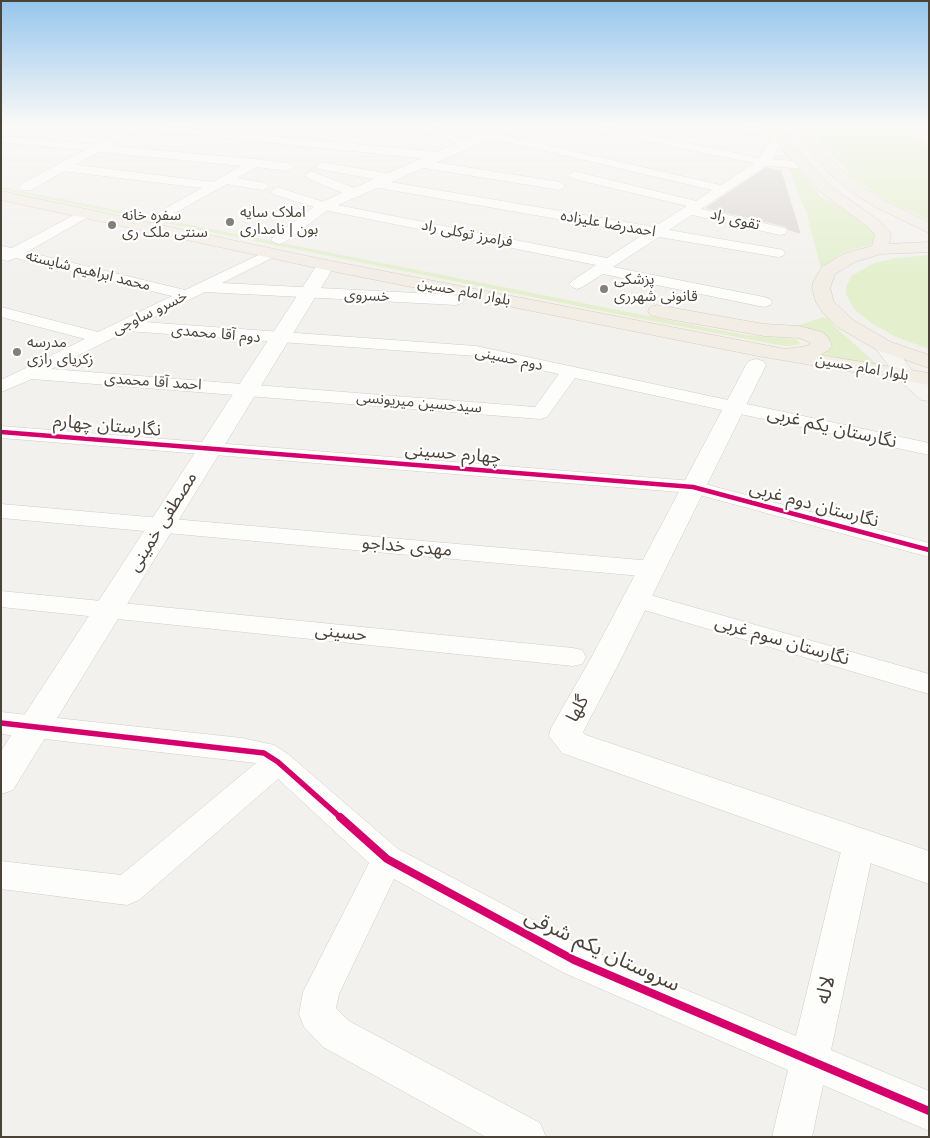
<!DOCTYPE html>
<meta charset="utf-8">
<style>
body{margin:0}
#map{position:relative;width:930px;height:1138px;overflow:hidden;background:#f3f1ee;font-family:Arial,sans-serif}
canvas{display:block}
.frame{position:absolute;inset:0;border:2px solid #4c4338;pointer-events:none}
</style>
<div id="map">
<canvas width="930" height="1138"></canvas>
<div class="frame"></div>
</div>
<script>
const ctx = document.querySelector('canvas').getContext('2d');
ctx.lineJoin = 'round';
function paint(path, color) { ctx.fillStyle = color; ctx.fill(path, 'evenodd'); }
const toPath = rows => new Path2D(rows.map(r => 'M' + r).join(''));
function strokePath(path, color, width, dash) { ctx.strokeStyle = color; ctx.lineWidth = width; ctx.lineCap = dash ? 'butt' : 'round'; ctx.setLineDash(dash || []); ctx.stroke(path); }
function write(font, color, halo, rows, align = 'center') {
  ctx.font = font + ' Arial,"Noto Sans Arabic",sans-serif'; ctx.lineWidth = 4.5; ctx.setLineDash([]); ctx.textBaseline = 'middle'; ctx.strokeStyle = halo; ctx.fillStyle = color; for (const [text, x, y, turn = 0] of rows) {
    ctx.save(); ctx.translate(x, y); ctx.rotate((+turn || 0) * Math.PI / 180); ctx.textAlign = isNaN(turn) ? turn : align; if (halo) ctx.strokeText(text, 0, 0); ctx.fillText(text, 0, 0); ctx.restore();
  }
}
const green = toPath([
 [813,123,893,123,929,147,929,220,884,199,854,178,820,142],
 [788,167,797,167,821,197,854,213,874,232,877,240,873,244,842,253,821,268,806,212],
 [1,187,698,326,746,335,795,339,801,344,788,346,779,345,637,318,66,203,1,189],
 [929,255,929,349,896,337,871,323,854,309,846,294,846,288,851,276,874,263,896,258],
 [824,317,829,319,834,326,878,365,872,365,814,353,831,346,831,342,827,338,789,328]
]);
const building = toPath([
 [766,168,781,171,800,233,789,230,785,226,706,208,766,168]
]);
const minor = toPath([
 [140,123,438,152,444,156,438,160,138,129,133,126,134,124,140,123],
 [386,123,420,123,438,128,473,144,467,147,430,132,391,126,386,123],
 [567,123,588,123,760,158,772,137,712,126,707,123,730,123,783,133,785,135,772,159,806,162,810,163,812,166,810,169,766,166,701,209,785,228,787,231,785,234,780,235,692,215,669,230,778,249,783,250,785,253,783,256,778,257,659,237,613,267,764,297,770,299,772,302,770,305,764,307,603,274,582,287,577,289,572,287,569,284,572,281,596,265,324,210,272,194,271,191,277,187,327,203,607,258,644,234,379,188,373,184,379,180,654,227,687,206,570,178,568,175,574,171,696,201,712,190,490,138,484,135,490,132,721,185,754,163,572,126,567,123],
 [1,136,255,159,288,163,294,167,288,171,256,167,237,178,266,183,268,186,266,189,262,190,227,184,164,219,159,218,157,215,159,212,202,188,62,171,56,167,62,163,213,182,241,166,1,142,1,136],
 [422,160,560,182,566,186,560,190,418,167,416,164,418,161,422,160],
 [322,162,391,174,397,178,391,182,318,169,316,166,322,162],
 [311,171,360,190,361,193,360,196,350,196,307,178,305,175,311,171],
 [85,209,90,210,92,213,90,216,27,252,185,290,271,249,276,250,278,253,276,256,222,283,456,295,462,297,464,300,462,303,456,305,205,292,144,322,476,346,929,443,929,455,575,378,547,417,540,419,32,379,1,392,1,380,85,339,1,317,1,307,98,332,172,296,16,258,7,261,1,259,1,246,12,248,85,209],
 [127,331,476,356,559,374,535,407,51,369,127,331],
 [1,426,693,481,929,543,929,557,692,493,1,438,1,426],
 [1,504,652,561,660,564,664,569,660,574,652,577,1,518,1,504],
 [1,591,573,648,582,650,586,657,582,664,573,666,1,607,1,591],
 [636,591,929,674,929,694,627,605,624,599,627,593,636,591],
 [1,712,242,738,274,745,288,754,398,849,586,948,796,1036,843,843,848,833,859,829,870,833,875,843,831,1050,929,1091,929,1131,823,1085,812,1137,772,1137,788,1070,562,972,394,879,339,994,336,1008,349,1021,540,1123,546,1137,486,1137,323,1047,304,1027,299,1014,303,992,369,863,278,779,139,900,127,905,1,889,1,861,121,875,256,763,1,734,1,712]
]);
const tertiary = toPath([
 [135,123,150,123,31,190,21,190,19,187,21,184,135,123],
 [513,123,530,123,528,126,472,147,329,209,285,242,279,244,273,242,271,239,319,203,462,141,513,123],
 [898,123,913,123,929,133,929,143,898,123],
 [326,260,332,261,335,265,13,790,1,794,1,751,317,265,320,261,326,260],
 [756,359,763,361,766,365,620,661,583,732,586,735,929,851,929,884,562,753,549,736,551,728,590,660,746,365,749,361,756,359]
]);
const secondary = toPath([
 [884,340,891,342,913,372,929,384,929,401,921,400,899,380,874,346,877,342,884,340]
]);
const primary = toPath([
 [768,123,780,123,785,134,795,147,829,185,881,222,891,234,889,244,929,242,929,252,881,254,855,262,835,274,830,288,834,302,853,320,891,342,929,355,929,368,877,350,839,328,823,313,816,302,812,288,813,282,822,267,843,254,872,246,875,235,869,228,819,191,785,153,773,135,768,123],
 [795,123,807,123,814,140,843,171,859,184,883,200,929,222,929,233,873,206,849,190,833,177,803,144,795,123],
 [1,191,326,260,785,349,807,346,811,343,799,338,764,336,657,317,650,315,648,311,650,307,657,305,764,324,799,326,822,332,828,337,832,346,829,350,820,355,929,373,929,385,758,356,326,270,1,200,1,191]
]);
const cyclewayFar2 = toPath([
 [1,432,693,487,929,550]
]);
const cyclewayFar1 = toPath([
 [1,723,264,753,278,762,341,818]
]);
const cycleway = toPath([
 [340,817,387,859,574,960,929,1111]
]);
const markers = [
 [230,222,5,"#868078"],
 [112,225,5,"#868078"],
 [604,289,5,"#868078"],
 [17,352,5,"#868078"]
];
const farPoinames = [
 ["املاک سایه",240,213],
 ["بون | نامداری",240,230],
 ["سفره خانه",122,216],
 ["سنتی ملک ری",122,233],
 ["پزشکی",614,280],
 ["قانونی شهرری",614,297],
 ["مدرسه",27,343],
 ["زکریای رازی",27,360]
];
const farStreetnames = [
 ["تقوی راد",735,220,13],
 ["احمدرضا علیزاده",608,224,10],
 ["فرامرز توکلی راد",467,234,11],
 ["محمد ابراهیم شایسته",88,271,14],
 ["بلوار امام حسین",464,292,11],
 ["خسروی",367,296,3],
 ["خسرو ساوجی",150,313,-26],
 ["دوم آقا محمدی",216,334,5],
 ["دوم حسینی",509,359,12],
 ["بلوار امام حسین",862,368,10],
 ["احمد آقا محمدی",153,382,4],
 ["سیدحسین میریونسی",419,403,5]
];
const streetNames = [
 ["نگارستان چهارم",107,426,5],
 ["نگارستان یکم غربی",832,428,13],
 ["چهارم حسینی",453,454,5],
 ["نگارستان دوم غربی",814,505,15],
 ["مصطفی خمینی",163,522,-58],
 ["مهدی خداجو",407,547,5],
 ["حسینی",341,633,6],
 ["نگارستان سوم غربی",782,641,16],
 ["گلها",578,709,-62]
];
const nearStreetnames = [
 ["سروستان یکم شرقی",602,951,25],
 ["لاله",826,990,-77]
];
paint(green, '#e3efcd');
paint(building, '#dcd8d4');
strokePath(building, '#dcd8d3', 1);
strokePath(minor, '#d0ccc8', 1);
strokePath(tertiary, '#d0ccc8', 1);
strokePath(secondary, '#d3cec4', 1);
strokePath(primary, '#d6ccba', 1);
paint(minor, '#fdfdfc');
paint(tertiary, '#fdfdfc');
paint(secondary, '#f7f5f1');
paint(primary, '#f2eee6');
strokePath(cyclewayFar2, '#d6006c', 4.5);
strokePath(cyclewayFar1, '#d6006c', 5.5);
strokePath(cycleway, '#d6006c', 8);
const sky = ctx.createLinearGradient(0, 0, 0, 282);
sky.addColorStop(0, '#96c6ed');
sky.addColorStop(0.44, '#faf9f7');
sky.addColorStop(1, '#faf9f700');
ctx.fillStyle = sky;
ctx.fillRect(0, 0, 930, 282);
for (const [x, y, r, color] of markers) { const dot = new Path2D(); dot.arc(x, y, r, 0, 2 * Math.PI); ctx.fillStyle = color; ctx.fill(dot); strokePath(dot, '#fff', 2); }
write('15px', '#4c4338', '#fff', farPoinames, 'left');
write('15px', '#4c4338', '#fff', farStreetnames);
write('18px', '#4c4338', '#fff', streetNames);
write('21px', '#4c4338', '#fff', nearStreetnames);
</script>
